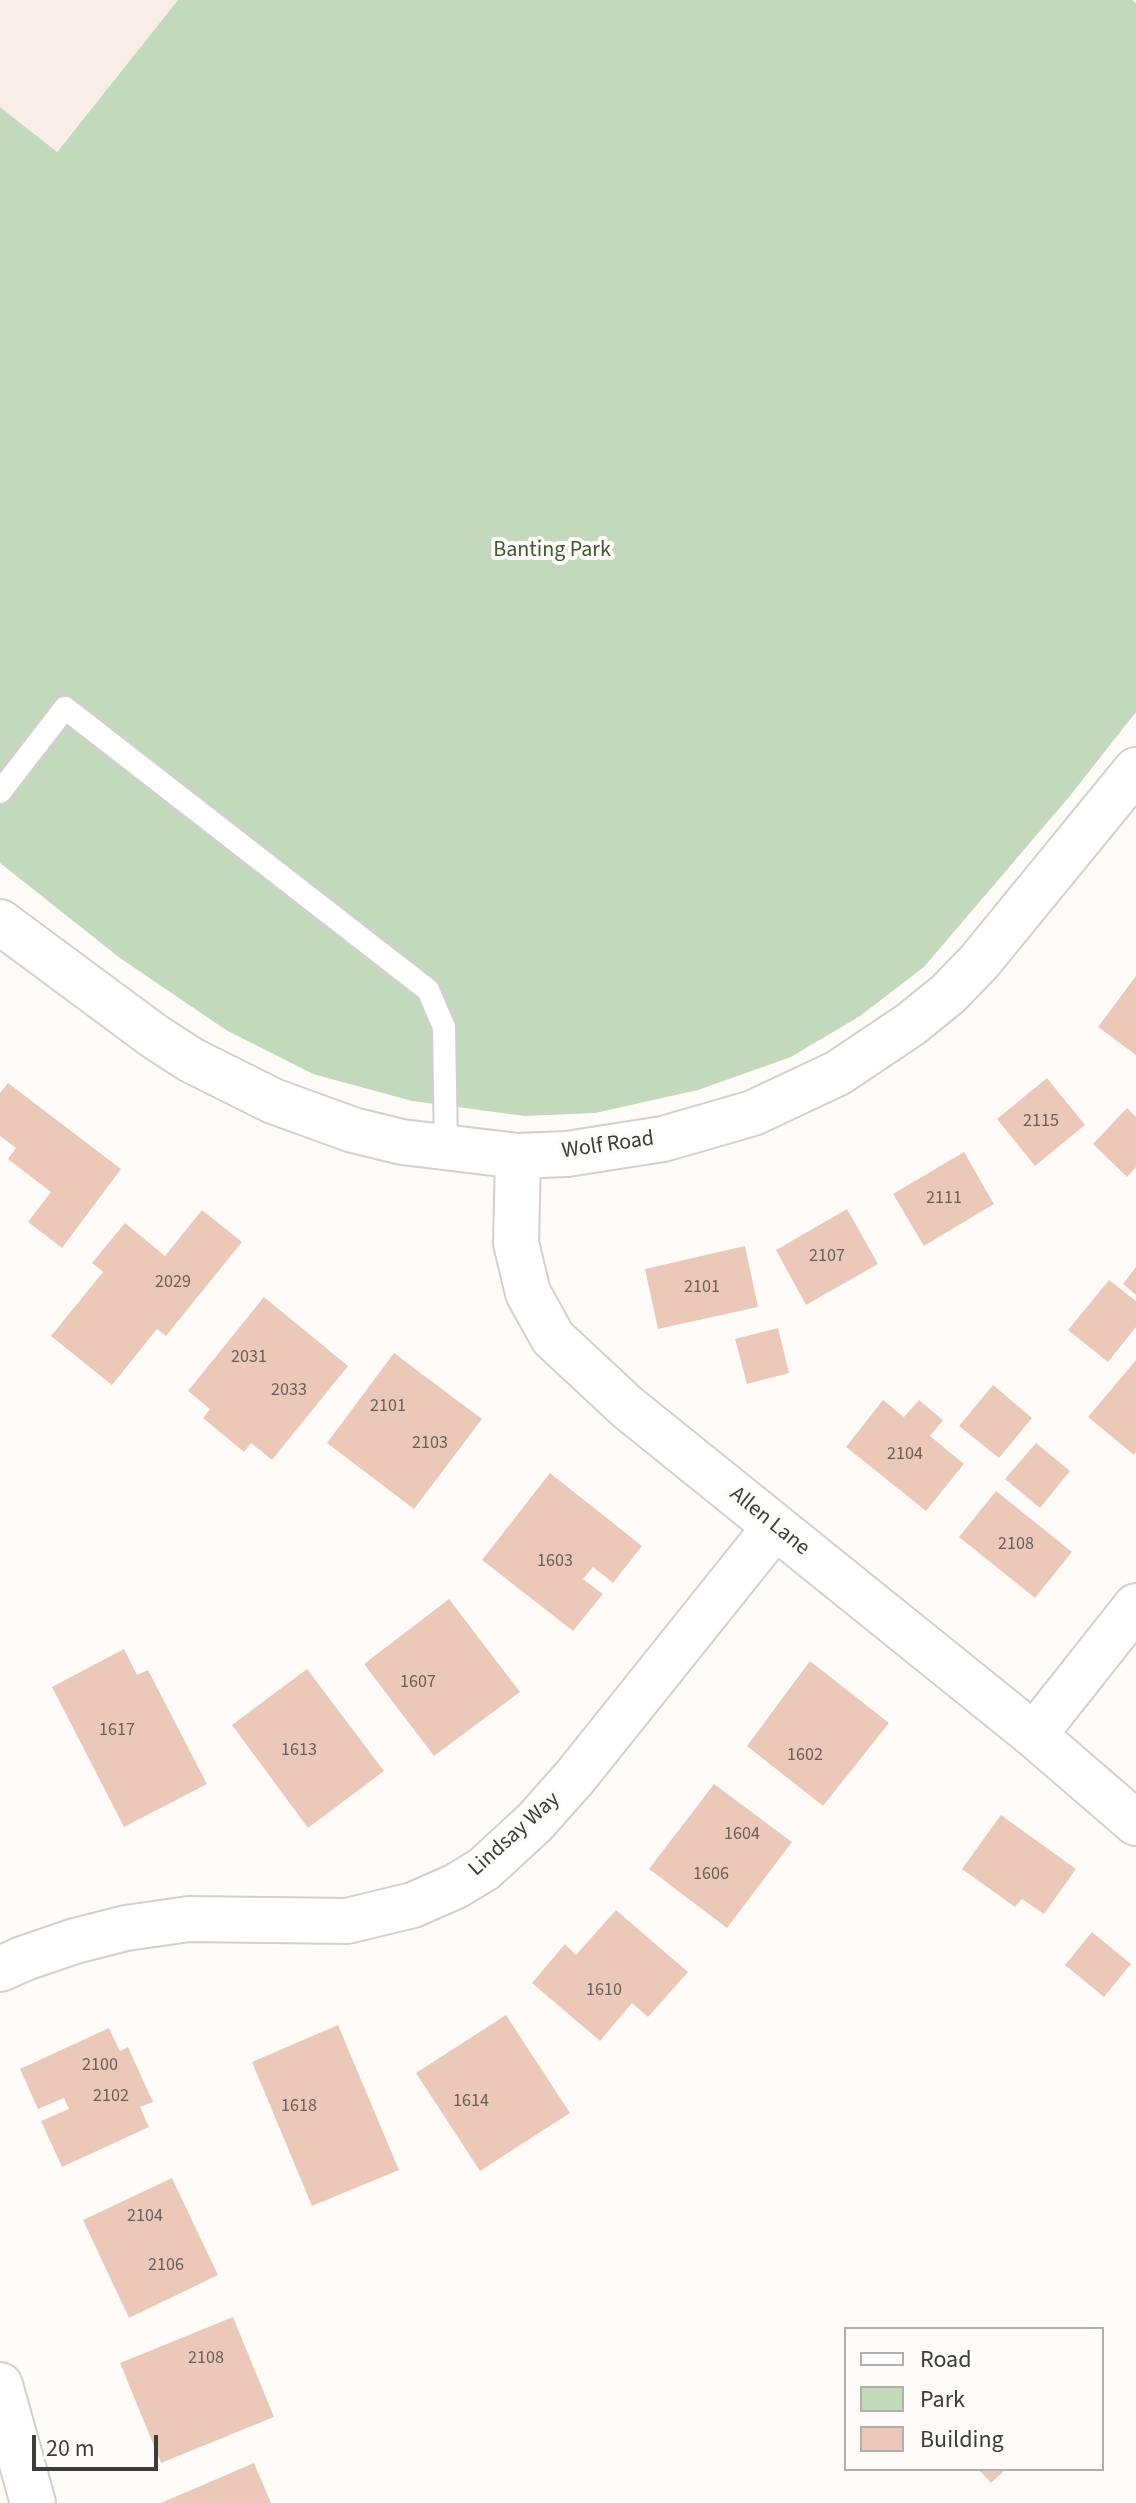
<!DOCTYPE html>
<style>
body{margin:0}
#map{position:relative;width:1136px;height:2503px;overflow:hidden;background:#fefbf9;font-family:"Source Sans 3",sans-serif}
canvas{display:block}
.legend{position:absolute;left:844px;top:2327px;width:260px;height:144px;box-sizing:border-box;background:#fefbf9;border:2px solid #b1afad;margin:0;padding:10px 14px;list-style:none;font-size:24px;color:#3d3c3b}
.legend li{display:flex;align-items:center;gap:16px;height:40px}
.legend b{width:40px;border:2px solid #b1afad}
.scale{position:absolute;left:32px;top:2435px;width:126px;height:36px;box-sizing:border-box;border:4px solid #3d3c3b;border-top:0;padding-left:10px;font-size:24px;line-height:28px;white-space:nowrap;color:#3d3c3b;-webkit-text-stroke:6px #fefbf9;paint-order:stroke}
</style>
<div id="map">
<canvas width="1136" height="2503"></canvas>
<ul class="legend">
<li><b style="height:10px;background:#fff"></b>Road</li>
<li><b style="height:22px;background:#c3d9bc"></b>Park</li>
<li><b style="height:22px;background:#ecc8b9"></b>Building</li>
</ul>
<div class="scale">20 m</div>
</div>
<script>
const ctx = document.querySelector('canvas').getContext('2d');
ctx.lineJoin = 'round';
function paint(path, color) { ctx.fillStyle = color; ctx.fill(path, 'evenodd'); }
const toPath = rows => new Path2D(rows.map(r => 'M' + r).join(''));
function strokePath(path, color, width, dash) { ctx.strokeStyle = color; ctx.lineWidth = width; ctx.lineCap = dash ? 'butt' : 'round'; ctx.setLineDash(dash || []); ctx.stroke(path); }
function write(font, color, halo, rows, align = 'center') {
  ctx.font = font + ' "Source Sans 3",sans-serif'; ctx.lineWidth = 8; ctx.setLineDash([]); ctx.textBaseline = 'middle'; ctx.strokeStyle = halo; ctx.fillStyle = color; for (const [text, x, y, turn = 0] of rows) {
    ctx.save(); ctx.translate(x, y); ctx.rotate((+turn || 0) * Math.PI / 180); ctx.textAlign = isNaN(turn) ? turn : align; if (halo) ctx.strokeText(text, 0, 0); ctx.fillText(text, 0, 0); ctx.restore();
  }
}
const built = toPath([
 [0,0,178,0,56,152,0,107]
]);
const green = toPath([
 [178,0,1132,0,1136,3,1136,712,1069,797,924,967,860,1016,791,1057,698,1090,595,1113,525,1116,412,1101,313,1074,226,1030,120,958,0,863,0,107,57,152]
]);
const building = toPath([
 [1136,976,1136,1055,1098,1027],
 [1047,1078,1085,1125,1035,1166,997,1119],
 [8,1083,121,1169,62,1248,28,1222,51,1192,8,1159,16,1148,0,1136,0,1093],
 [1127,1108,1136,1117,1136,1167,1127,1177,1093,1144],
 [964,1152,994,1204,924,1246,893,1194],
 [847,1209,878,1264,806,1305,776,1250],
 [202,1210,242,1242,166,1336,157,1329,112,1385,51,1336,103,1272,92,1263,125,1223,165,1256],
 [745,1246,758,1307,658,1329,645,1269],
 [1136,1267,1136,1295,1123,1284],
 [1109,1280,1136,1301,1136,1327,1108,1362,1068,1330],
 [264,1297,348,1366,272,1460,251,1443,244,1452,203,1418,210,1409,188,1391],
 [778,1328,789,1373,747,1384,735,1339],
 [394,1353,482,1419,414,1509,327,1443],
 [1136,1360,1136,1452,1134,1455,1088,1417],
 [993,1385,1032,1418,999,1458,959,1426],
 [883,1400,904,1417,919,1400,943,1420,930,1436,964,1464,926,1511,846,1447],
 [1036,1443,1070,1471,1040,1508,1005,1479],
 [550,1473,642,1546,613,1583,593,1567,583,1579,603,1594,573,1631,482,1560],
 [996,1491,1072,1552,1035,1598,959,1537],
 [449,1599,520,1692,434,1756,364,1664],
 [124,1649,137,1675,148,1670,207,1784,124,1827,52,1687],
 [810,1661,889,1723,823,1806,747,1746],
 [307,1669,384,1771,308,1828,232,1725],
 [714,1784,792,1842,727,1928,649,1869],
 [1001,1815,1076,1869,1044,1914,1022,1899,1015,1907,962,1869],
 [616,1910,688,1972,648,2017,632,2003,600,2041,532,1983,565,1944,576,1955],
 [1092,1932,1131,1964,1104,1997,1065,1965],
 [506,2015,570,2113,480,2171,416,2073],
 [338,2025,399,2170,312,2206,252,2062],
 [109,2028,120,2051,128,2047,153,2102,140,2107,149,2127,62,2167,41,2121,69,2109,64,2098,38,2109,20,2069],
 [172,2178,218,2275,129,2318,83,2220],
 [233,2317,274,2417,161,2463,120,2363],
 [254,2463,271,2503,161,2503],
 [978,2469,1006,2469,991,2483]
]);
const service = toPath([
 [0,792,65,708,428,990,444,1027,446,1149]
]);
const minor = toPath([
 [0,922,154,1036,191,1060,273,1101,353,1130,402,1142,518,1156,567,1154,663,1139,753,1113,838,1073,911,1024,948,994,979,962,1136,770],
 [518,1156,516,1243,528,1293,553,1338,627,1407,1034,1735,1136,1823],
 [1034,1735,1136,1606],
 [0,1969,25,1958,75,1941,126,1928,189,1919,347,1921,413,1905,456,1886,484,1869,535,1822,575,1777,775,1527],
 [0,2385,33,2503]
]);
const numberNames = [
 ["2115",1041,1122],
 ["2111",944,1199],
 ["2107",827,1257],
 ["2029",173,1283],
 ["2101",702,1288],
 ["2031",249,1358],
 ["2033",289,1391],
 ["2101",388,1407],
 ["2103",430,1444],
 ["2104",905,1455],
 ["2108",1016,1545],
 ["1603",555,1562],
 ["1607",418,1683],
 ["1617",117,1731],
 ["1613",299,1751],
 ["1602",805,1756],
 ["1604",742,1835],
 ["1606",711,1875],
 ["1610",604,1991],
 ["2100",100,2066],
 ["2102",111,2097],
 ["1614",471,2102],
 ["1618",299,2107],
 ["2104",145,2217],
 ["2106",166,2266],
 ["2108",206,2359]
];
const parkNames = [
 ["Banting Park",552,551]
];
const streetNames = [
 ["Wolf Road",608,1146,-8],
 ["Allen Lane",769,1522,39],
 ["Lindsay Way",515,1835,-42]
];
paint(built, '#f8ede8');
paint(green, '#c3d9bc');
paint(building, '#ecc8b9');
strokePath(service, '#d2cfcd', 26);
strokePath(minor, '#d2cfcd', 48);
strokePath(service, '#fff', 22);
strokePath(minor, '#fff', 44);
write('18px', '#695f5a', null, numberNames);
write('22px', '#3a5a2f', '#fefbf9', parkNames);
write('22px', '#3d3c3b', '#fefbf9', streetNames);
</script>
